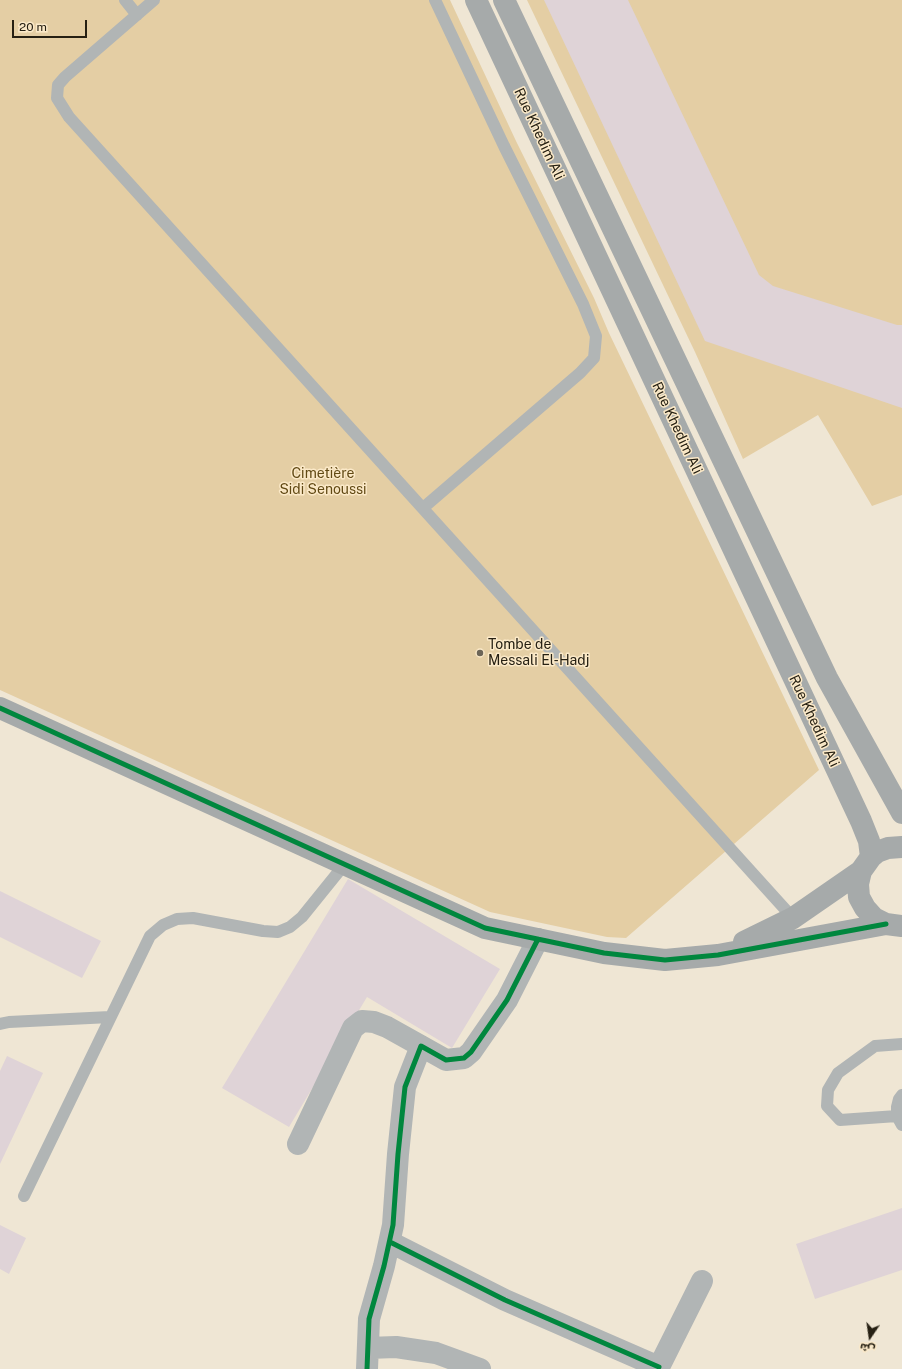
<!DOCTYPE html>
<meta charset="utf-8">
<style>
body{margin:0}
#map{position:relative;width:902px;height:1369px;overflow:hidden;background:#efe6d4;font-family:"Public Sans","Noto Sans Arabic",sans-serif}
canvas{display:block}
.north{position:absolute;left:850px;top:1317px;width:40px;height:40px;-webkit-text-stroke:3px #fbe9c8;paint-order:stroke;rotate:193deg;font-size:11px;font-weight:700;line-height:16px;text-align:center;color:#262013}
.north::after{content:'';display:block;margin:auto;width:14px;height:18px;background:#262013;clip-path:polygon(50% 0,100% 100%,50% 72%,0 100%)}
.scale{position:absolute;left:12px;top:20px;width:75px;height:18px;box-sizing:border-box;border:2px solid #262013;border-top:0;padding-left:5px;font-size:12px;line-height:14px;white-space:nowrap;color:#262013;-webkit-text-stroke:3px #fbe9c8;paint-order:stroke}
</style>
<div id="map">
<canvas width="902" height="1369"></canvas>
<div class="north">ش</div>
<div class="scale">20 m</div>
</div>
<script>
const ctx = document.querySelector('canvas').getContext('2d');
ctx.lineJoin = 'round';
function paint(path, color) { ctx.fillStyle = color; ctx.fill(path, 'evenodd'); }
const toPath = rows => new Path2D(rows.map(r => 'M' + r).join(''));
function strokePath(path, color, width, dash) { ctx.strokeStyle = color; ctx.lineWidth = width; ctx.lineCap = dash ? 'butt' : 'round'; ctx.setLineDash(dash || []); ctx.stroke(path); }
function write(font, color, halo, rows, align = 'center') {
  ctx.font = font + ' "Public Sans",sans-serif'; ctx.lineWidth = 3; ctx.setLineDash([]); ctx.textBaseline = 'middle'; ctx.strokeStyle = halo; ctx.fillStyle = color; for (const [text, x, y, turn = 0] of rows) {
    ctx.save(); ctx.translate(x, y); ctx.rotate((+turn || 0) * Math.PI / 180); ctx.textAlign = isNaN(turn) ? turn : align; if (halo) ctx.strokeText(text, 0, 0); ctx.fillText(text, 0, 0); ctx.restore();
  }
}
const green = toPath([
 [0,0,450,0,516,141,594,298,609,333,819,770,626,938,607,937,490,912,0,690],
 [527,0,902,0,902,495,872,506,818,415,743,459,695,352]
]);
const building = toPath([
 [544,0,628,0,759,275,773,286,897,325,902,325,902,408,705,341],
 [348,879,500,969,452,1048,367,997,289,1127,222,1088],
 [0,891,101,941,82,978,0,937],
 [7,1056,43,1073,0,1164,0,1071],
 [902,1208,902,1270,815,1299,796,1244],
 [0,1225,26,1238,9,1274,0,1269]
]);
const lane = toPath([
 [125,0,137,15],
 [154,0,65,77,58,85,57,98,69,117,793,918],
 [423,508,580,373,594,358,596,336,583,304,504,146,435,0],
 [0,1024,9,1022,110,1017],
 [902,1095,899,1099,897,1107,897,1116,902,1125],
 [897,1116,840,1120,827,1106,828,1090,838,1073,875,1046,902,1044],
 [24,1196,150,936,163,925,177,919,193,918,263,931,278,932,290,927,302,917,344,865]
]);
const street = toPath([
 [298,1144,353,1028,362,1021,374,1022,387,1027,421,1046],
 [390,1242,505,1300,659,1367],
 [368,1348,396,1347,436,1353,480,1369],
 [367,1369,369,1319,384,1266,393,1225,398,1154,405,1087,421,1046,446,1060,464,1058,471,1052,507,1000,538,939],
 [658,1369,702,1281]
]);
const secondary = toPath([
 [476,0,861,821,869,841,871,857],
 [504,0,827,678,902,813],
 [0,708,485,928,604,953,665,960,718,955,886,924],
 [902,847,888,848,877,852,871,857,861,871,858,884,859,897,865,908,874,918,886,924,902,926],
 [744,942,793,918,861,871]
]);
const cycleway = toPath([
 [0,708,485,928,604,953,665,960,718,955,886,924],
 [390,1242,505,1300,659,1367],
 [367,1369,369,1319,384,1266,393,1225,398,1154,405,1087,421,1046,446,1060,464,1058,471,1052,507,1000,538,939]
]);
const markers = [
 [480,653,4,"#6c6557"]
];
const streetNames = [
 ["Rue Khedim Ali",539,134,65],
 ["Rue Khedim Ali",677,428,65],
 ["Rue Khedim Ali",814,721,65]
];
const parkNames = [
 ["Cimetière",323,474],
 ["Sidi Senoussi",323,490]
];
const poiNames = [
 ["Tombe de",488,645],
 ["Messali El-Hadj",488,661]
];
paint(green, '#e4cea4');
paint(building, '#dfd3d7');
strokePath(lane, '#b1b5b5', 12);
strokePath(street, '#b1b5b5', 22);
strokePath(secondary, '#a6aaaa', 22);
strokePath(cycleway, '#00873e', 5);
for (const [x, y, r, color] of markers) { const dot = new Path2D(); dot.arc(x, y, r, 0, 2 * Math.PI); ctx.fillStyle = color; ctx.fill(dot); strokePath(dot, '#fbe9c8', 1.5); }
write('14px', '#262013', '#fbe9c8', streetNames);
write('14px', '#614914', '#fbe9c8', parkNames);
write('14px', '#262013', '#fbe9c8', poiNames, 'left');
</script>
